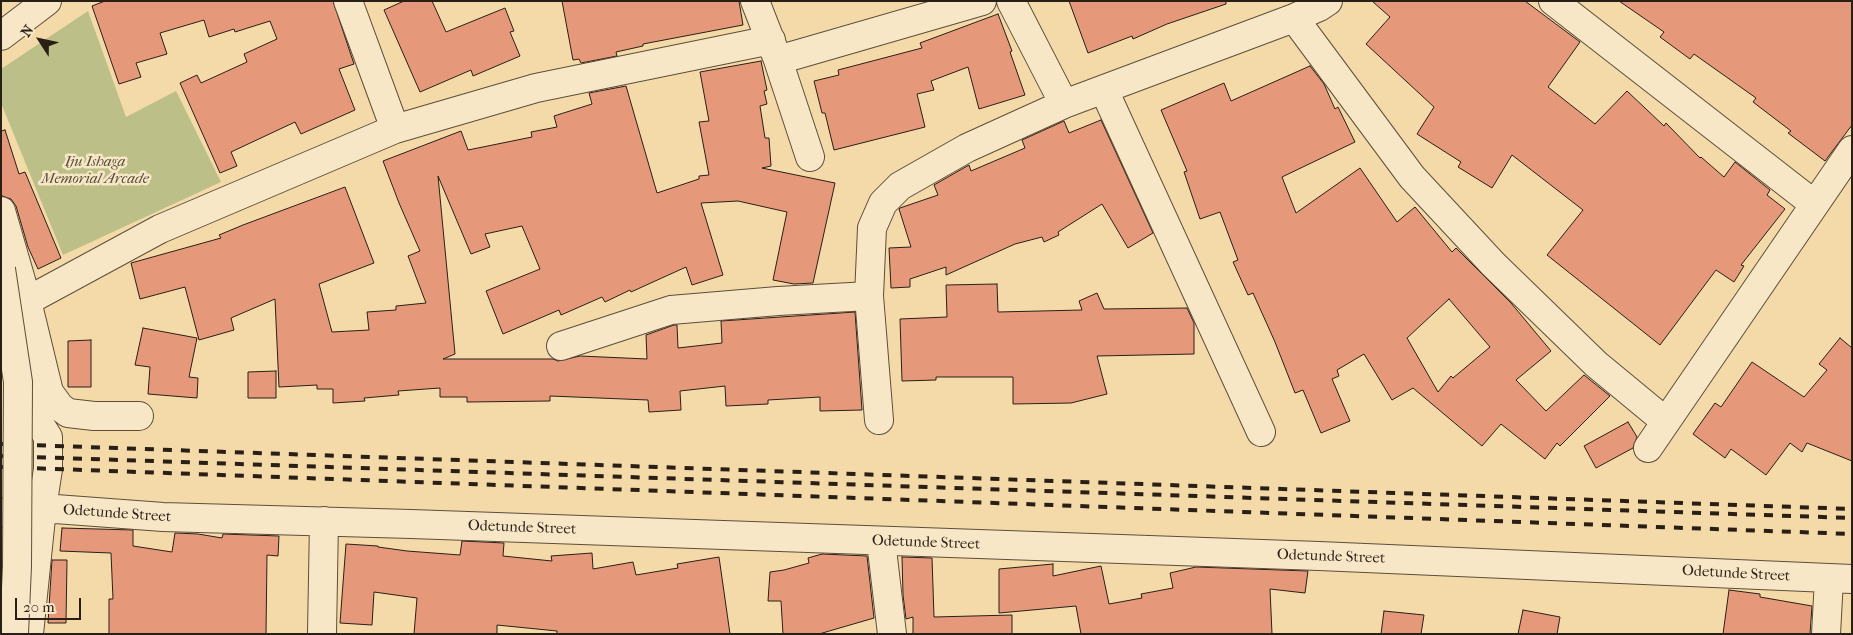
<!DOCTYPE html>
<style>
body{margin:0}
#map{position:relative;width:1853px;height:635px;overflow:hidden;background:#f4daa9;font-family:"IM FELL French Canon",serif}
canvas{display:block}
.frame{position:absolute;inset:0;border:2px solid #291f16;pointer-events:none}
.north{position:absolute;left:15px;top:15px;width:50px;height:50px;-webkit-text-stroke:4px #f8e7c7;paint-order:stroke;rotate:305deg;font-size:14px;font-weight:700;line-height:20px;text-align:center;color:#291f16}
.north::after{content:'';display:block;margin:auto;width:18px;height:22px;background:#291f16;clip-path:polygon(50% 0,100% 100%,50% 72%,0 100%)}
.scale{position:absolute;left:15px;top:598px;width:66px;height:22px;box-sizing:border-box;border:2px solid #291f16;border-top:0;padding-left:6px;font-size:15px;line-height:18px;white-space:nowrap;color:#291f16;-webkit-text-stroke:4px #f8e7c7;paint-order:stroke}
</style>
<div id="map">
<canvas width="1853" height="635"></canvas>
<div class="frame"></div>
<div class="north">N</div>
<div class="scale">20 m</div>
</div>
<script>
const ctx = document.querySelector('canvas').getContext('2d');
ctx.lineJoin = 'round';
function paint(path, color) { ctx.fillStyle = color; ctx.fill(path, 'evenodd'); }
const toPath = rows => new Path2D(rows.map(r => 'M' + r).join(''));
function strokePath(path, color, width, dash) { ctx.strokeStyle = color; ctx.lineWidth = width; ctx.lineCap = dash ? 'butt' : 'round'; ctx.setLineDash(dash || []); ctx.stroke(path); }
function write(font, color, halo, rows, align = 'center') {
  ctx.font = font + ' "IM FELL French Canon",serif'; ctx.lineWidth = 5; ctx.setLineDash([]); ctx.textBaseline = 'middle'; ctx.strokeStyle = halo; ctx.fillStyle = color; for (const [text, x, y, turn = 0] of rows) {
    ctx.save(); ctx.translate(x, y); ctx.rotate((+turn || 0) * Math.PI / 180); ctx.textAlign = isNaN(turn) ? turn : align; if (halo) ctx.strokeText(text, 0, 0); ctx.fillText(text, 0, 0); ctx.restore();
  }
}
const green = toPath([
 [88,11,126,117,176,91,221,182,63,255,1,103,1,69]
]);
const building = toPath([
 [105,1,333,1,354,64,339,69,355,110,301,134,295,122,231,152,237,166,220,173,180,83,197,75,201,83,247,62,244,54,277,39,270,21,235,32,234,29,209,37,204,20,160,33,167,54,136,63,141,77,119,84,92,6,105,1],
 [404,1,432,1,446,32,505,8,514,31,510,32,520,56,473,76,471,70,420,92,384,10,404,1],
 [562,1,739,1,743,25,643,44,643,46,616,52,617,56,581,63,579,59,573,60,562,1],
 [1069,1,1226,1,1226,4,1167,24,1133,39,1132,36,1088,53,1069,1],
 [1372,1,1525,1,1580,42,1548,87,1595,124,1627,91,1664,126,1666,123,1700,158,1701,157,1724,177,1735,162,1770,190,1767,195,1785,209,1741,265,1744,266,1734,282,1716,270,1660,345,1547,255,1583,210,1512,155,1492,188,1458,167,1461,162,1417,134,1434,107,1366,44,1390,17,1372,1],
 [1619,1,1852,1,1852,125,1825,161,1788,133,1791,131,1753,102,1756,98,1694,54,1690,59,1660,37,1664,32,1619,1],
 [998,14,1012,51,1010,52,1025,95,979,109,968,67,931,81,934,90,917,94,925,127,834,150,825,113,822,113,814,81,839,75,838,70,922,48,920,43,998,14],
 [761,61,767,90,764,91,767,104,760,106,765,138,769,138,771,166,762,168,835,183,813,283,794,284,773,280,787,212,738,201,701,203,723,275,692,285,686,267,631,292,630,290,605,302,602,297,561,315,559,310,503,334,486,291,540,269,522,226,485,234,490,247,471,254,438,176,455,354,443,359,553,359,558,361,580,356,647,359,646,335,674,325,677,325,678,348,722,343,721,321,855,312,862,410,820,411,820,397,768,400,768,404,726,406,725,386,680,391,681,410,649,412,648,400,550,396,550,401,467,402,467,397,440,397,440,388,398,391,399,395,364,398,365,401,333,403,333,389,317,389,317,385,279,387,275,299,231,318,234,330,199,340,185,287,140,299,131,263,221,238,219,235,243,225,345,187,374,263,319,284,332,332,369,330,367,312,396,310,396,306,426,303,408,256,420,251,399,203,383,161,461,131,468,150,532,137,531,132,557,127,554,116,592,104,589,93,626,86,657,193,699,179,699,176,709,175,699,122,709,121,700,72,761,61],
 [1310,66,1324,84,1335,109,1338,107,1355,142,1282,177,1296,213,1360,168,1397,222,1415,207,1452,252,1456,248,1511,303,1551,351,1516,380,1546,411,1584,375,1610,396,1560,446,1557,443,1545,459,1501,424,1482,446,1413,388,1392,400,1364,354,1337,370,1339,376,1332,379,1350,421,1321,433,1303,390,1295,393,1275,342,1253,293,1248,295,1233,262,1238,260,1220,212,1200,219,1184,172,1187,171,1161,110,1224,83,1231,101,1310,66],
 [1449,299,1490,347,1453,378,1451,376,1438,392,1407,338,1449,299],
 [1101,120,1153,233,1128,248,1102,204,1058,232,1059,235,1044,242,1042,237,1015,244,946,275,946,267,910,279,910,287,891,288,889,248,911,247,899,209,900,208,938,195,934,185,969,165,971,171,1025,148,1022,140,1064,121,1069,133,1101,120],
 [5,130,19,174,25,172,61,258,38,269,28,247,16,206,11,199,2,196,1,193,1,131,5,130],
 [997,284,998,312,1082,310,1079,301,1097,293,1104,309,1187,308,1194,323,1194,354,1097,356,1107,394,1071,403,1013,404,1013,377,936,377,936,380,902,381,900,319,947,317,946,285,997,284],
 [143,328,197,338,189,377,198,378,197,398,148,394,150,367,135,365,143,328],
 [1840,338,1852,348,1852,461,1807,443,1802,452,1790,443,1766,475,1731,449,1725,458,1693,434,1715,403,1721,407,1752,362,1804,397,1827,370,1819,364,1840,338],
 [91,340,91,387,68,387,68,341,91,340],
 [276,371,276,398,248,398,248,372,276,371],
 [1628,422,1637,437,1633,448,1596,468,1584,446,1628,422],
 [62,528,133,530,133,546,172,552,175,533,198,534,222,538,223,534,279,536,278,556,267,555,266,634,109,634,109,599,113,599,111,553,60,551,62,528],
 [462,541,504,543,503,556,552,561,551,556,592,553,593,569,633,562,636,575,678,568,677,564,719,557,730,634,557,634,557,631,497,625,497,634,414,634,417,598,374,592,372,625,340,623,346,544,378,546,378,547,407,551,460,555,462,541],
 [822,554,867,556,874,618,819,634,783,634,781,601,768,601,770,572,784,570,809,563,808,558,822,554],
 [902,557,932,558,934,617,1012,615,1012,634,913,634,913,617,906,619,903,595,902,557],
 [52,560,67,560,66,623,48,623,52,560],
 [1053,564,1053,576,1101,566,1109,604,1142,598,1141,594,1173,588,1170,573,1196,567,1308,571,1305,593,1270,589,1272,634,1081,634,1076,606,999,613,999,569,1053,564],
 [1729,590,1760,594,1760,597,1812,606,1810,634,1723,634,1729,590],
 [1523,610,1560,617,1557,634,1518,634,1523,610],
 [1384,611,1424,615,1421,634,1381,634,1384,611]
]);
const minor = toPath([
 [348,1,395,129],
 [755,1,778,60,810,157],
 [1011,1,1064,104],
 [1553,1,1814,204],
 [1294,18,1412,177,1493,264,1596,364,1665,421],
 [1,36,47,1],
 [778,60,982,1],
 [1104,90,1261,432],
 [1,211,27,301,49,392,60,407,68,413,94,416,139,416],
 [27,301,160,229,395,129,536,88,771,40],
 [561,346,671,310,778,301,869,296],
 [21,375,32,412,48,437,48,469,42,508,29,634],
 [879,420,869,296,872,228,883,203,900,186,967,148,1064,104,1294,18,1319,7,1328,1],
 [1648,448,1852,150],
 [1,513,42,508,163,517,411,524,1319,556,1852,579],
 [881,541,892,634],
 [322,634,324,521],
 [1826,634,1829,579]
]);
const rail = toPath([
 [1,444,1852,509],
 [1,456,1852,518],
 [1,467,1852,534]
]);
const minorBridge = toPath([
 [1,269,18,382,17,566,14,634]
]);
const parkNames = [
 ["Iju Ishaga",95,162],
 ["Memorial Arcade",95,179]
];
const streetNames = [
 ["Odetunde Street",117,514,4],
 ["Odetunde Street",522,528,2],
 ["Odetunde Street",926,543,2],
 ["Odetunde Street",1331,557,2],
 ["Odetunde Street",1736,574,3]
];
paint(green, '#bcbf87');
paint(building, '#e6997a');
strokePath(building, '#291f16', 1);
strokePath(minor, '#5c4e3b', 30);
strokePath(minor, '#f8e7c7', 28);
strokePath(rail, '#291f16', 4, [9, 9]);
strokePath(minorBridge, '#5c4e3b', 30, []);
strokePath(minorBridge, '#f8e7c7', 28);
write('italic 15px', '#554f38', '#f8e7c7', parkNames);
write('15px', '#291f16', '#f8e7c7', streetNames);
</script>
